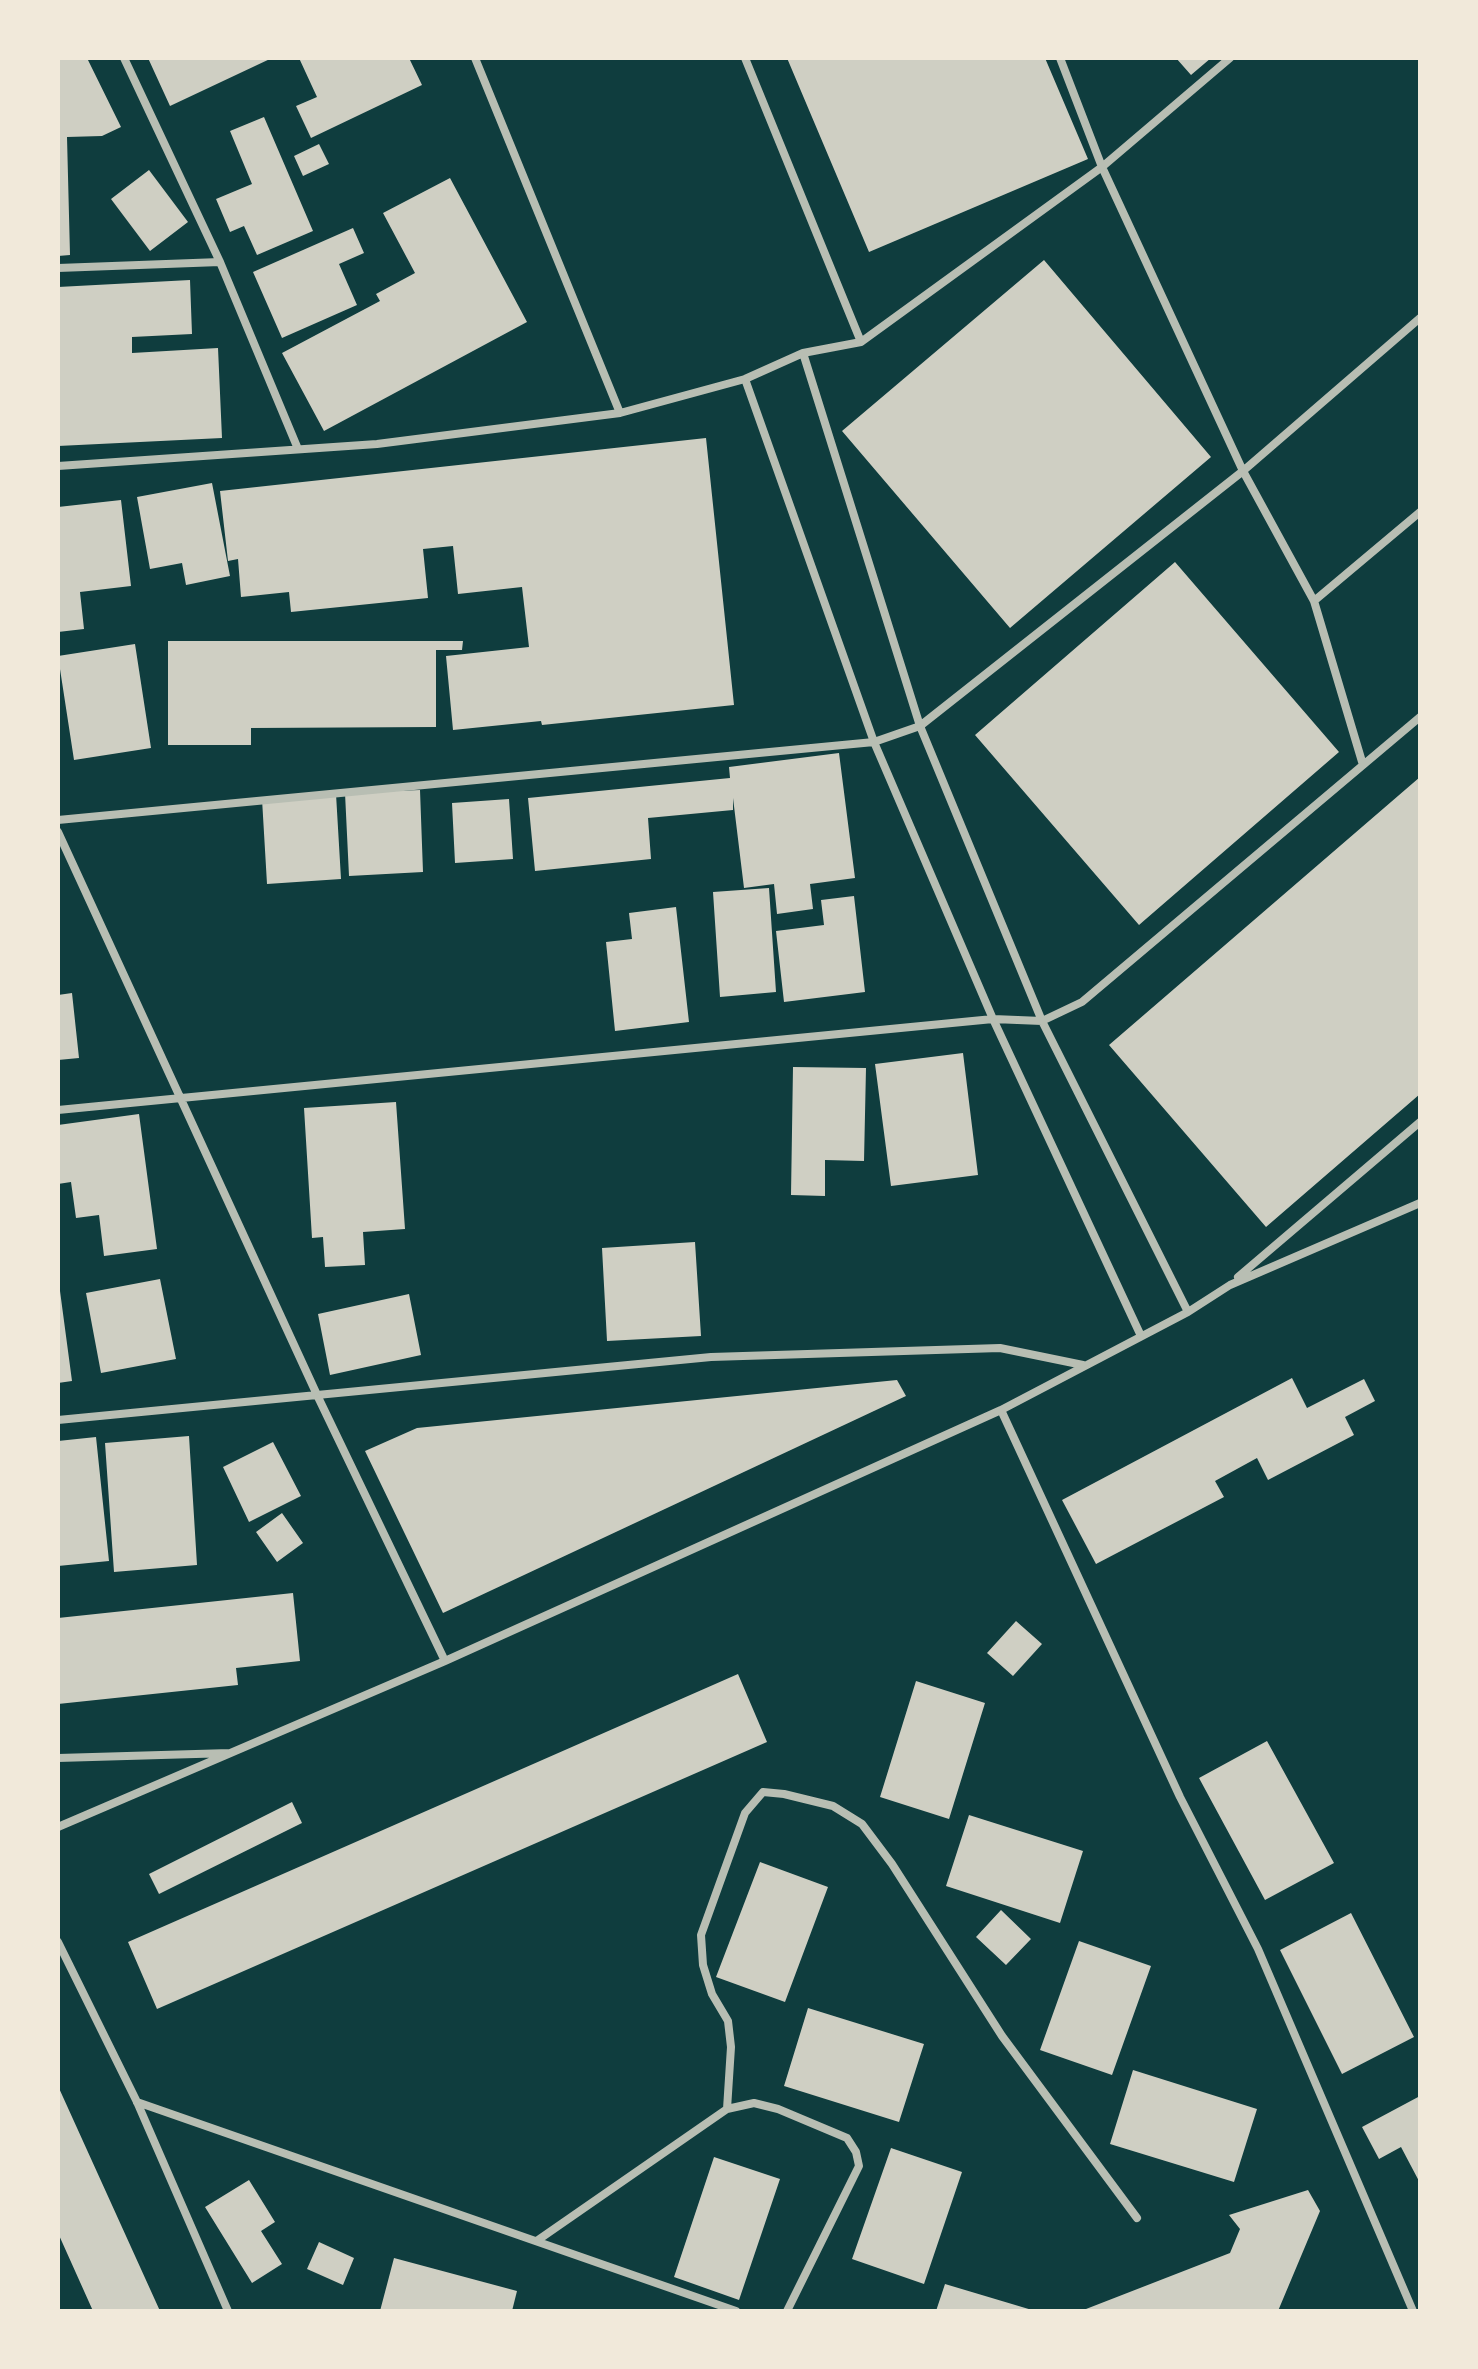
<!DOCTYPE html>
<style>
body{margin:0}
#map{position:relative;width:1478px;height:2369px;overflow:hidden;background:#0f3d3e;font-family:Rubik,sans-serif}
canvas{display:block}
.frame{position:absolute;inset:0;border:60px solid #f1e9da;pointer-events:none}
</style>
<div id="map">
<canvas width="1478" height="2369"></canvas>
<div class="frame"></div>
</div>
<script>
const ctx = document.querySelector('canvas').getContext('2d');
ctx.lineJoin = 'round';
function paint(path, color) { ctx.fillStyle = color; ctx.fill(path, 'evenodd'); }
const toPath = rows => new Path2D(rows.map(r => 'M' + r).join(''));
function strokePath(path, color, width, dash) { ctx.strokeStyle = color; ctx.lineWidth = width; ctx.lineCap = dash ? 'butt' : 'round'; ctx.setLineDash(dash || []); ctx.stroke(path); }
const building = toPath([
 [58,58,87,58,121,127,102,136,67,137,70,255,58,256],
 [148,58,272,58,170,106],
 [299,58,409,58,422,85,311,138,296,106,317,97],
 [787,58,1045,58,1088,159,869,252],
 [1176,58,1211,58,1191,75],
 [264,117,313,231,257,255,244,226,230,232,216,199,252,184,230,131],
 [319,144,329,164,303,176,294,156],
 [149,170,188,222,150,251,111,199],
 [450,178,527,322,324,431,282,353,380,301,376,294,415,273,383,213],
 [353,228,364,253,339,264,357,305,282,338,253,272],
 [1044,260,1211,457,1010,628,842,431],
 [190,280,192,334,132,337,132,353,218,348,222,438,58,446,58,287],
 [706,438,734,705,542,725,541,721,453,730,446,656,529,647,522,587,458,594,453,546,423,549,428,598,291,612,289,592,241,597,238,559,228,561,220,491],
 [212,483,230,576,186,585,182,563,150,569,137,497],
 [121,500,131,586,80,592,84,629,58,632,58,507],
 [1175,562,1339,752,1139,925,975,735],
 [168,641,463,641,462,650,436,650,436,727,251,728,251,745,168,745],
 [135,644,151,748,74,760,58,656],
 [839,753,855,878,810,884,813,909,777,914,774,884,744,888,733,798,733,810,648,818,651,859,535,871,528,798,730,778,729,767],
 [1420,777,1420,1094,1266,1227,1109,1045],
 [420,790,423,872,349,876,345,793],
 [336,794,341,879,267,884,262,799],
 [509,799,513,859,455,863,452,803],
 [769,888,776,992,720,997,713,892],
 [854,896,865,992,784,1002,776,931,824,925,821,900],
 [676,907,689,1022,615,1031,606,942,632,939,629,913],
 [72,993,79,1058,58,1060,58,995],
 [963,1053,978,1175,891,1186,875,1064],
 [793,1067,866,1068,864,1161,825,1160,825,1196,791,1195],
 [396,1102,405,1229,363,1232,365,1265,325,1267,323,1237,312,1238,304,1108],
 [139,1114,157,1249,104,1256,99,1215,76,1218,71,1182,58,1184,58,1125],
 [695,1242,701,1336,607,1341,602,1248],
 [160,1279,176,1359,101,1373,86,1293],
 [60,1291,72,1381,58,1383,58,1292],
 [409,1294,421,1355,330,1375,318,1314],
 [1292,1378,1307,1408,1364,1379,1375,1401,1345,1417,1354,1435,1268,1480,1257,1458,1215,1481,1224,1497,1096,1564,1062,1500],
 [897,1380,906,1396,443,1613,365,1451,417,1428],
 [189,1436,197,1565,114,1572,105,1443],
 [96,1437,109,1561,58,1566,58,1441],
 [273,1442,301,1496,249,1522,223,1467],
 [282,1513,303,1543,277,1562,256,1532],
 [293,1593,300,1661,236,1668,238,1685,58,1704,58,1618],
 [1016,1621,1042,1644,1013,1676,987,1653],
 [738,1674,767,1742,157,2009,128,1942],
 [916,1681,985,1703,949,1819,880,1797],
 [1267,1741,1334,1863,1265,1900,1199,1778],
 [292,1802,302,1823,159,1894,149,1874],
 [969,1815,1083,1851,1060,1923,946,1886],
 [760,1862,828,1887,785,2002,716,1977],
 [1001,1910,1031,1939,1006,1965,976,1937],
 [1351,1913,1414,2037,1342,2074,1280,1950],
 [1079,1941,1151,1966,1112,2075,1040,2050],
 [808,2008,924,2044,899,2122,784,2086],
 [1133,2070,1257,2109,1234,2182,1110,2144],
 [58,2086,160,2311,93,2311,58,2233],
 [1420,2096,1420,2183,1401,2147,1379,2159,1362,2127],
 [891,2148,962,2172,924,2284,852,2259],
 [714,2157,780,2179,739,2300,674,2277],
 [249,2180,275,2222,261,2231,282,2264,252,2283,205,2207],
 [1308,2190,1320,2211,1278,2311,1087,2311,1086,2309,1230,2253,1240,2229,1229,2215],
 [319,2242,354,2258,343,2285,307,2269],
 [394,2258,517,2291,512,2311,380,2311],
 [945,2284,1032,2310,1031,2311,936,2311]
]);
const minor = toPath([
 [124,58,220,262,298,449],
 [475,58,620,413],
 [745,58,861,342],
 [1060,58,1102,167,1243,471,1314,601,1363,765],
 [58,268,220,262],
 [803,353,920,726,1042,1021,1188,1312],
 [745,379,874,742,993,1019,1141,1336],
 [58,466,377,444,620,413,745,379,803,353,861,342,1102,167,1230,58],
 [1314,601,1420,512],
 [58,820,874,742,920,726,1243,471,1420,318],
 [58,832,318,1397,445,1661],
 [58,1110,993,1019,1042,1021,1082,1002,1420,717],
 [1238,1277,1420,1122],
 [1001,1410,1180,1797,1258,1949,1413,2311],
 [58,1420,711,1357,1000,1348,1083,1365],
 [58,1758,230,1753],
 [58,1827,445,1661,1001,1410,1188,1312,1230,1285,1420,1203],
 [58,1942,137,2102,228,2311],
 [137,2102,736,2311],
 [727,2109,731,2047,728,2021,712,1994,703,1965,701,1935,745,1813,763,1792,784,1794,833,1806,862,1824,892,1864,1002,2036,1137,2218],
 [538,2240,727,2109,754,2103,778,2109,847,2138,856,2152,859,2166,787,2311]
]);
paint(building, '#cfcfc3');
strokePath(minor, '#b8beb3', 8);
</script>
